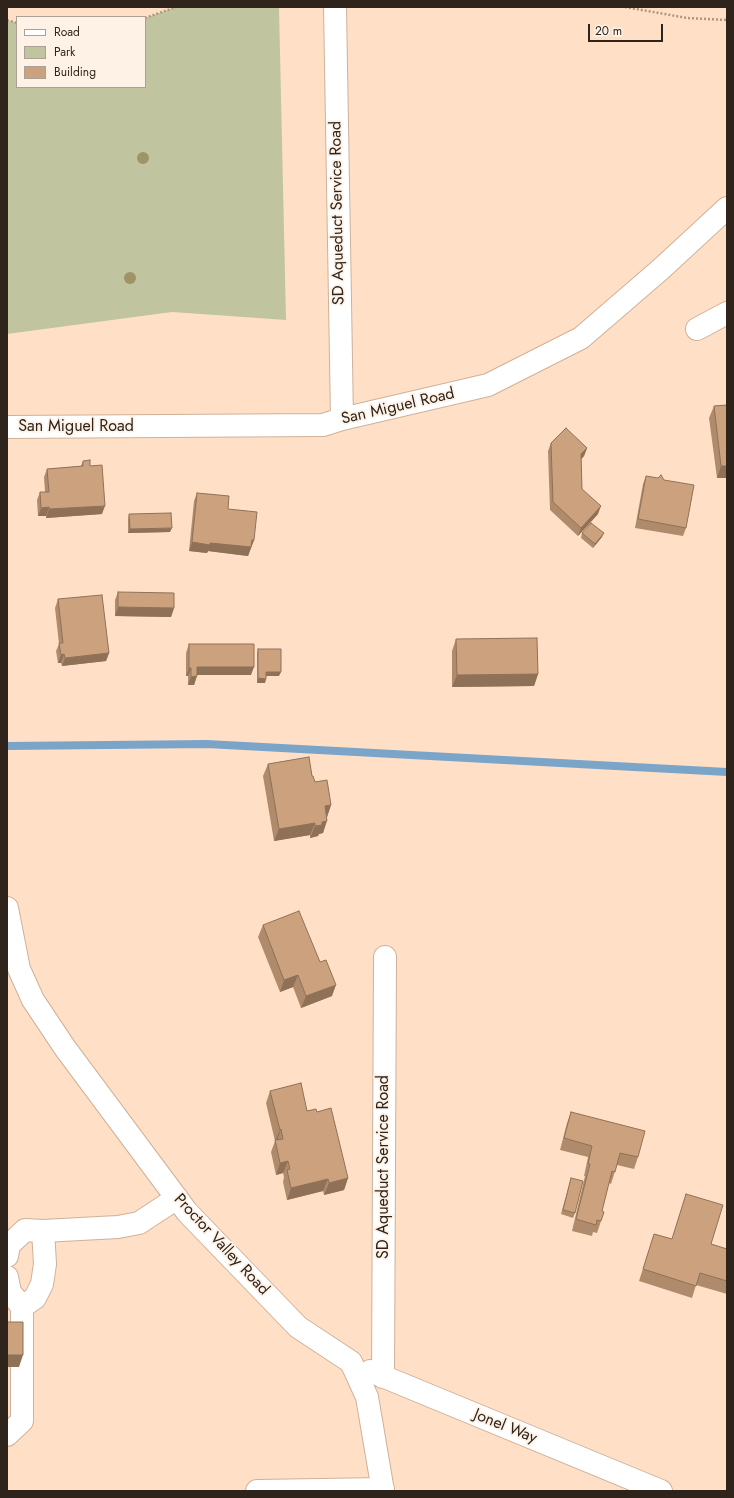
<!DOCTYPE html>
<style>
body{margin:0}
#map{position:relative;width:734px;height:1498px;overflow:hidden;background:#ffe0c7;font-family:Jost,sans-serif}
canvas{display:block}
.frame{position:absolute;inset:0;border:8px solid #2f241b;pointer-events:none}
.legend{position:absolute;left:16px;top:16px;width:130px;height:72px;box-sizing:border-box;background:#fef2e7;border:1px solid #aba095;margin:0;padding:5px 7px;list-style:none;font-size:12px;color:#2f241b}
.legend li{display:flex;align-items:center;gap:8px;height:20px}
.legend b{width:20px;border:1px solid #aba095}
.scale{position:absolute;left:588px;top:24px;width:75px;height:18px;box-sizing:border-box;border:2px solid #2f241b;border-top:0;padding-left:5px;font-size:12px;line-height:14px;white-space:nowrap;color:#2f241b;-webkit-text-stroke:3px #fef2e7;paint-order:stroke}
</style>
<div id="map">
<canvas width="734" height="1498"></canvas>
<div class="frame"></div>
<ul class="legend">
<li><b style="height:5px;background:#fff"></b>Road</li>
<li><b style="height:11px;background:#c0c5a0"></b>Park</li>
<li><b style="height:11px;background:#cca27e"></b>Building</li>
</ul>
<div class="scale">20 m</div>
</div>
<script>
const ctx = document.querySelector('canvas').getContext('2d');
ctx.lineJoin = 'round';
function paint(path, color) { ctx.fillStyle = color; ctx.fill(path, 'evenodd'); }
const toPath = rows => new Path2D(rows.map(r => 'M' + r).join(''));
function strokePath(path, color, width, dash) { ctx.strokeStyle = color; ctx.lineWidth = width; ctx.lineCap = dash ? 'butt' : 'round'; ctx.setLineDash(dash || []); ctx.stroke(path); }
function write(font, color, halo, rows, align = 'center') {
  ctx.font = font + ' Jost,sans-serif'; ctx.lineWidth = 3.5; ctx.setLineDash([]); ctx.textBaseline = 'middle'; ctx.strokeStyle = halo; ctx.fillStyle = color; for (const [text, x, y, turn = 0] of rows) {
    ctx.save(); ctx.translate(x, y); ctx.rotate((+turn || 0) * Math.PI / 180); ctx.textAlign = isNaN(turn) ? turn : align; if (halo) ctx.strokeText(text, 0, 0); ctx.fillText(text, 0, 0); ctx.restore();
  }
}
const green = toPath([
 [176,7,279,7,286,320,172,312,7,334,7,20,17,23,17,87,145,87,145,18]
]);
const stream = toPath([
 [7,746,207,744,727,772]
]);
const path = toPath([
 [625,7,687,18,727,20],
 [145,18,176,7],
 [7,20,17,23]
]);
const minor = toPath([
 [335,7,342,419],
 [697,329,727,313],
 [7,427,323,425,342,419,488,385,581,338,661,269,727,208],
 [7,908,19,969,33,1000,65,1048,187,1212,298,1327,351,1362,367,1397,383,1491],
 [7,1256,9,1245,25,1230,43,1231,118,1227,139,1223,177,1198],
 [7,1277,10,1292,22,1307,22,1421,7,1435],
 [22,1307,35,1298,42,1284,45,1264,43,1231],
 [370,1371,661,1491],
 [383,1377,385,957],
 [257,1491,383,1489]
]);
const trees = [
 [143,158],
 [130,278]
];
const wall = toPath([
 [727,405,727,478,717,478,709,418,714,406],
 [551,443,587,448,584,456,581,459,582,489,598,514,578,536,550,510,548,451],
 [83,461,90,466,102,514,46,518,46,516,38,516,37,500,40,492,45,492,44,477,47,469,81,466],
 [646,476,686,528,683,536,635,528,643,484],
 [197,493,254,540,248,556,208,551,207,553,189,551,194,501],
 [129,514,170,532,128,533,128,519],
 [582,533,602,537,593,548,581,538],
 [118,592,174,608,171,617,115,616,115,600],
 [58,599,109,653,106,661,62,666,61,663,58,663,56,651,59,644,55,608],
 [456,639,538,674,534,686,452,687,452,651],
 [189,644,251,675,197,675,194,685,188,685,188,676,186,676,186,653],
 [258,649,279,676,266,676,265,683,257,683,257,653],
 [268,764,312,776,315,782,331,805,327,817,323,833,319,834,318,836,310,838,310,835,274,841,263,776],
 [263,925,320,962,332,996,301,1008,293,987,280,992,258,937],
 [270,1091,307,1111,317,1112,348,1178,344,1190,324,1195,323,1191,287,1200,283,1182,284,1177,283,1173,276,1175,271,1152,275,1141,266,1103],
 [571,1112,638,1157,634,1169,617,1165,611,1184,609,1183,602,1211,601,1221,597,1233,593,1232,592,1236,572,1231,585,1176,584,1176,588,1157,560,1150,567,1123],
 [571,1178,575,1213,573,1218,561,1214],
 [686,1194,711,1244,727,1249,727,1294,696,1285,692,1298,639,1281,654,1234,672,1239]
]);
const shadedWall = toPath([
 [587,448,584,456,578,463,581,454],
 [721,466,727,466,727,478,717,478],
 [105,506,102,514,46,518,49,509],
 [601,506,598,514,578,536,581,528],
 [49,507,46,516,38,516,41,508],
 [172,528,170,532,128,533,130,529],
 [604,533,602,537,593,548,595,544],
 [252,540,254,540,248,556,208,551,207,553,189,551,192,542,210,543],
 [118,607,174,608,171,617,115,616],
 [109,653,106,661,62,666,65,658],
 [64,654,61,663,58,663,61,655],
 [197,667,254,667,251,675,194,675],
 [189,668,191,668,188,676,186,676],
 [266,672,281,672,279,676,265,676],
 [538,674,534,686,452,687,457,675],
 [197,676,194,685,188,685,191,677],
 [258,678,266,679,265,683,257,683],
 [331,805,327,817,325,806],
 [327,821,323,833,319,834,318,836,310,838,315,826,322,822],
 [315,823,310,835,274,841,279,829],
 [298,975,293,987,280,992,284,980],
 [336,985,332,996,301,1008,306,996],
 [281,1129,277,1141,275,1141,280,1130],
 [288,1161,283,1173,276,1175,280,1163],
 [348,1178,344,1190,324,1195,329,1183],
 [328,1179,323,1191,287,1200,291,1188],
 [7,1355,23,1355,19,1367,7,1367]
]);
const building = toPath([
 [727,405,727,466,721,466,714,406,727,405],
 [566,428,587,448,581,454,582,489,601,506,581,528,553,502,551,443,566,428],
 [90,460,90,466,102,465,105,506,49,509,49,507,41,508,40,492,49,492,47,469,83,466,83,461,90,460],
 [661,475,664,480,694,485,686,528,638,519,646,476,658,478,661,475],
 [197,493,229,496,228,509,257,512,254,540,252,540,251,547,210,543,210,545,192,542,197,493],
 [171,513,172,528,130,529,129,514,171,513],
 [591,523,604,533,595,544,582,533,591,523],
 [118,592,174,593,174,608,118,607,118,592],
 [102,595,109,653,65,658,64,654,61,655,59,643,63,643,58,599,102,595],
 [537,638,538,674,457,675,456,639,537,638],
 [189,644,254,644,254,667,197,667,197,676,191,677,191,668,189,668,189,644],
 [258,649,281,649,281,672,266,672,266,679,258,678,258,649],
 [309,757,312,776,313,776,315,782,327,780,331,805,325,806,327,821,322,822,322,825,315,826,315,823,279,829,268,764,309,757],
 [299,911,320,962,326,960,336,985,306,996,298,975,284,980,263,925,299,911],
 [301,1083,307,1111,316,1109,317,1112,331,1108,348,1178,329,1183,328,1179,291,1188,287,1170,290,1169,288,1161,280,1163,275,1140,283,1139,281,1129,280,1130,270,1091,301,1083],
 [571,1112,645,1131,638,1157,620,1153,615,1172,612,1171,602,1211,604,1212,601,1221,597,1220,596,1225,576,1219,590,1164,588,1164,592,1146,564,1138,571,1112],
 [571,1178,583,1181,575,1213,563,1210,571,1178],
 [686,1194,723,1205,711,1244,727,1249,727,1281,700,1273,696,1286,643,1269,654,1234,672,1239,686,1194],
 [7,1322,23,1322,23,1355,7,1355,7,1322]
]);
const streetNames = [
 ["SD Aqueduct Service Road",338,213,-91],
 ["San Miguel Road",398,407,-13],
 ["San Miguel Road",76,427],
 ["SD Aqueduct Service Road",384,1167,-90],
 ["Proctor Valley Road",221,1245,47],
 ["Jonel Way",505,1427,22]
];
paint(green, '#c0c5a0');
strokePath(stream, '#7ba4c9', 8);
strokePath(minor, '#ceb199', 24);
strokePath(path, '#ae9784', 2.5, [2, 2]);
strokePath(minor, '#fff', 22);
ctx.fillStyle = '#9f9368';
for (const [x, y] of trees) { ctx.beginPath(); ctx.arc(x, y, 6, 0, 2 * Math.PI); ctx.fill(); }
paint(wall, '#af8b6c');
paint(shadedWall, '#8f7158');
paint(building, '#cca27e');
strokePath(building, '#8f7158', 1);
write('16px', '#2f241b', '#fef2e7', streetNames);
</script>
